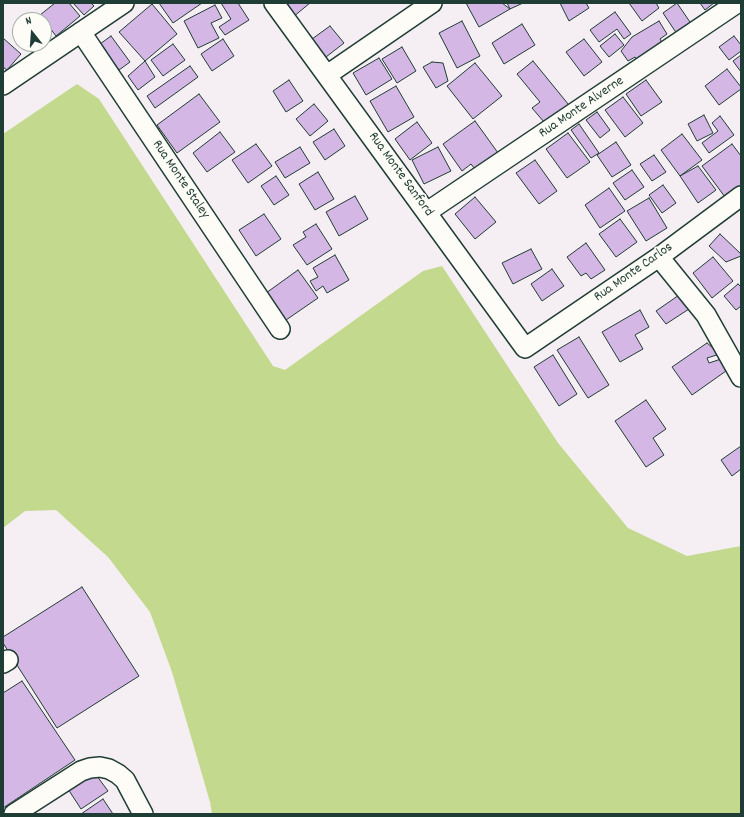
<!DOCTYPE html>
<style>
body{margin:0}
#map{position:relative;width:744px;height:817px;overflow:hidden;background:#f5eef3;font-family:Dekko,sans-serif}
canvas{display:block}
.frame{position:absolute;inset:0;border:4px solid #1f3d34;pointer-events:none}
.north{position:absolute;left:12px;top:12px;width:40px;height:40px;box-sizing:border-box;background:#fdfcf7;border:1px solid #a4b0a9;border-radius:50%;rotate:343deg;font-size:11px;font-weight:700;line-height:16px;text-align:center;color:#1f3d34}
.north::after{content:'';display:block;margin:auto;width:14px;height:18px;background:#1f3d34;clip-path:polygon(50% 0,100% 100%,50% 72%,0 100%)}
</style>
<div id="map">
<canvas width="744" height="817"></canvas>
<div class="frame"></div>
<div class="north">N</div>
</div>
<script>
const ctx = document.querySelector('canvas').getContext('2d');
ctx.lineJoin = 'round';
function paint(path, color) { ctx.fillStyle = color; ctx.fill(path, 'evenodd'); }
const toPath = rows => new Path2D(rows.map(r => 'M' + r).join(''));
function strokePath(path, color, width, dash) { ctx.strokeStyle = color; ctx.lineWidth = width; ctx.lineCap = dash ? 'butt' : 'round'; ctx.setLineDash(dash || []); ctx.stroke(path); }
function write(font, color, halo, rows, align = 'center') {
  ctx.font = font + ' Dekko,sans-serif'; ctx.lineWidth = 3.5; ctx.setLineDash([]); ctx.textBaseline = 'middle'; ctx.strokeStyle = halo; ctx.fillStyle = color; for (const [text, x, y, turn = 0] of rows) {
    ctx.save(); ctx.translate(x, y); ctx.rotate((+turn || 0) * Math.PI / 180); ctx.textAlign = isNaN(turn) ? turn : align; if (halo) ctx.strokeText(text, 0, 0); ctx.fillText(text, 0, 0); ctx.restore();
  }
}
const green = toPath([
 [77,84,99,99,273,366,285,370,423,271,442,266,558,443,628,528,687,556,741,546,741,814,212,814,210,802,192,740,172,672,150,612,108,557,56,510,25,511,3,528,3,134]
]);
const building = toPath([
 [55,3,69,3,80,16,56,36,40,15,55,3],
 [73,3,91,3,94,6,84,15,73,3],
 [159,3,202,3,173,23,159,3],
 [221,3,238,3,249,20,225,35,219,27,231,19,221,3],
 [282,3,310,3,293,17,282,3],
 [466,3,502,3,510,9,479,27,466,3],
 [507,3,523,3,510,9,507,3],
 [560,3,586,3,589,8,569,21,560,3],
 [629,3,656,3,659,8,642,21,629,3],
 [677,3,692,25,677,34,663,13,677,3],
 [700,3,714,3,705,10,700,3],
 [152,4,177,34,145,61,119,32,152,4],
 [215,5,222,18,211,23,219,38,198,48,184,21,215,5],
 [615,12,631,34,624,39,617,29,599,42,590,30,615,12],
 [26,15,32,20,21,20,26,15],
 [20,21,20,33,14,28,20,21],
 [462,21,480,56,457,68,439,33,462,21],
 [659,21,667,34,660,39,665,48,638,63,635,57,628,61,621,51,632,37,659,21],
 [522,24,535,45,504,64,492,43,522,24],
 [330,26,344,43,326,57,312,39,330,26],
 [44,31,50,37,44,43,44,31],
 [615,34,624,45,609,57,600,46,615,34],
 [111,36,130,62,119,70,100,44,111,36],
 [734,36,741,45,741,51,729,60,719,47,734,36],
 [3,38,21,54,7,70,3,67,3,38],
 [223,39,234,56,212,71,201,54,223,39],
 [584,39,602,62,584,76,566,52,584,39],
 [31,44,43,44,38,50,31,44],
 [173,44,185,60,163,76,151,60,173,44],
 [402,47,416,71,397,83,382,59,402,47],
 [741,55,741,72,733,61,741,55],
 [379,58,392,79,366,95,353,73,379,58],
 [145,61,155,77,138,90,128,76,145,61],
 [533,61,573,110,550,129,532,108,540,102,517,74,533,61],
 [432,62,443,63,448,81,436,88,423,67,432,62],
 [475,63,502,96,473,119,447,86,475,63],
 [190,66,198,77,155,108,147,96,190,66],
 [727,69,741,87,741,89,719,105,705,86,727,69],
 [289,80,303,101,286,112,273,91,289,80],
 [646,80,662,102,641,116,626,94,646,80],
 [396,86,414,117,388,132,370,101,396,86],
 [199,94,220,122,177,153,157,125,199,94],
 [623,97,643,123,625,137,605,110,623,97],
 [314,104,328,121,310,136,296,119,314,104],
 [597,112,610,130,600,138,586,120,597,112],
 [704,115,713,133,697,141,688,124,704,115],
 [720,116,734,135,709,153,702,143,718,131,712,123,720,116],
 [475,121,501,157,478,173,471,164,462,171,443,144,475,121],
 [417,122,432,143,410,160,395,139,417,122],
 [579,124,599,153,591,158,571,130,579,124],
 [334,129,345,146,325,160,313,142,334,129],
 [220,132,235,152,207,172,193,153,220,132],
 [568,133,590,162,567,178,546,149,568,133],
 [682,134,702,160,680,176,661,150,682,134],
 [616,142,631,165,612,177,597,155,616,142],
 [256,144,272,166,248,183,232,160,256,144],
 [732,144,741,156,741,185,725,197,702,166,732,144],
 [300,147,310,163,285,178,275,162,300,147],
 [438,147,451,171,424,184,412,160,438,147],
 [654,155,666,172,652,181,640,164,654,155],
 [535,160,557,191,539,204,516,173,535,160],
 [698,166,716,190,698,203,680,176,698,166],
 [632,170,644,187,625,200,613,183,632,170],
 [318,172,334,199,315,210,299,184,318,172],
 [276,176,289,195,274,205,261,186,276,176],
 [663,185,676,203,662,213,649,195,663,185],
 [609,188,625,211,600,228,585,205,609,188],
 [355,196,368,219,339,236,326,212,355,196],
 [475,197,496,222,475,239,455,214,475,197],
 [649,198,667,228,646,241,627,211,649,198],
 [264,214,281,239,256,256,239,230,264,214],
 [620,219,637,242,616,257,599,234,620,219],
 [316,224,332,249,307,265,293,245,306,237,303,232,316,224],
 [720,234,741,254,741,256,726,262,709,246,720,234],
 [586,243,605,270,591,279,586,273,581,276,567,257,586,243],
 [531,249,542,269,513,284,502,263,531,249],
 [335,255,349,280,327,293,323,286,316,291,310,281,318,277,313,268,335,255],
 [713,257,733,281,712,298,693,273,713,257],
 [552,269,564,286,542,301,531,284,552,269],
 [298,270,318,298,286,320,266,293,298,270],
 [738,284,741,287,741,306,736,310,724,296,738,284],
 [682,293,692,307,666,324,656,311,682,293],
 [640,310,649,327,635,335,643,349,620,362,602,332,640,310],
 [579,337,609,385,588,398,557,350,579,337],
 [707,343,720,354,707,358,709,363,721,359,726,371,692,395,672,367,707,343],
 [553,355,577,394,559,406,534,367,553,355],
 [646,400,666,429,653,438,664,455,646,467,615,421,646,400],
 [741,446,741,469,732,476,721,460,741,446],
 [82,587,139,676,57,728,3,643,3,637,82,587],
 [22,681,75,760,3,808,3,693,22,681],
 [94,772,108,791,81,809,68,789,94,772],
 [103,799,113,814,81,814,103,799]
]);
const minor = toPath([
 [274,3,525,348,659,257,741,196],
 [81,32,280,329],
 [327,75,432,3],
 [3,85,124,3],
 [427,212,737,3],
 [659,257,706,315,741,377],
 [3,663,8,660],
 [14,814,81,771,90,768,100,767,109,769,118,774,125,780,143,814]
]);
const streetNames = [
 ["Rua Monte Alverne",582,108,-34],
 ["Rua Monte Sanford",400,175,54],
 ["Rua Monte Staley",180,180,56],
 ["Rua Monte Carlos",634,273,-35]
];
paint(green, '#c3d98e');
paint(building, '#d4b7e4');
strokePath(building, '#1f3d34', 1);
strokePath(minor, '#1f3d34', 22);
strokePath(minor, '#fdfcf7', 19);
write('14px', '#1f3d34', '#fdfcf7', streetNames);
</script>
